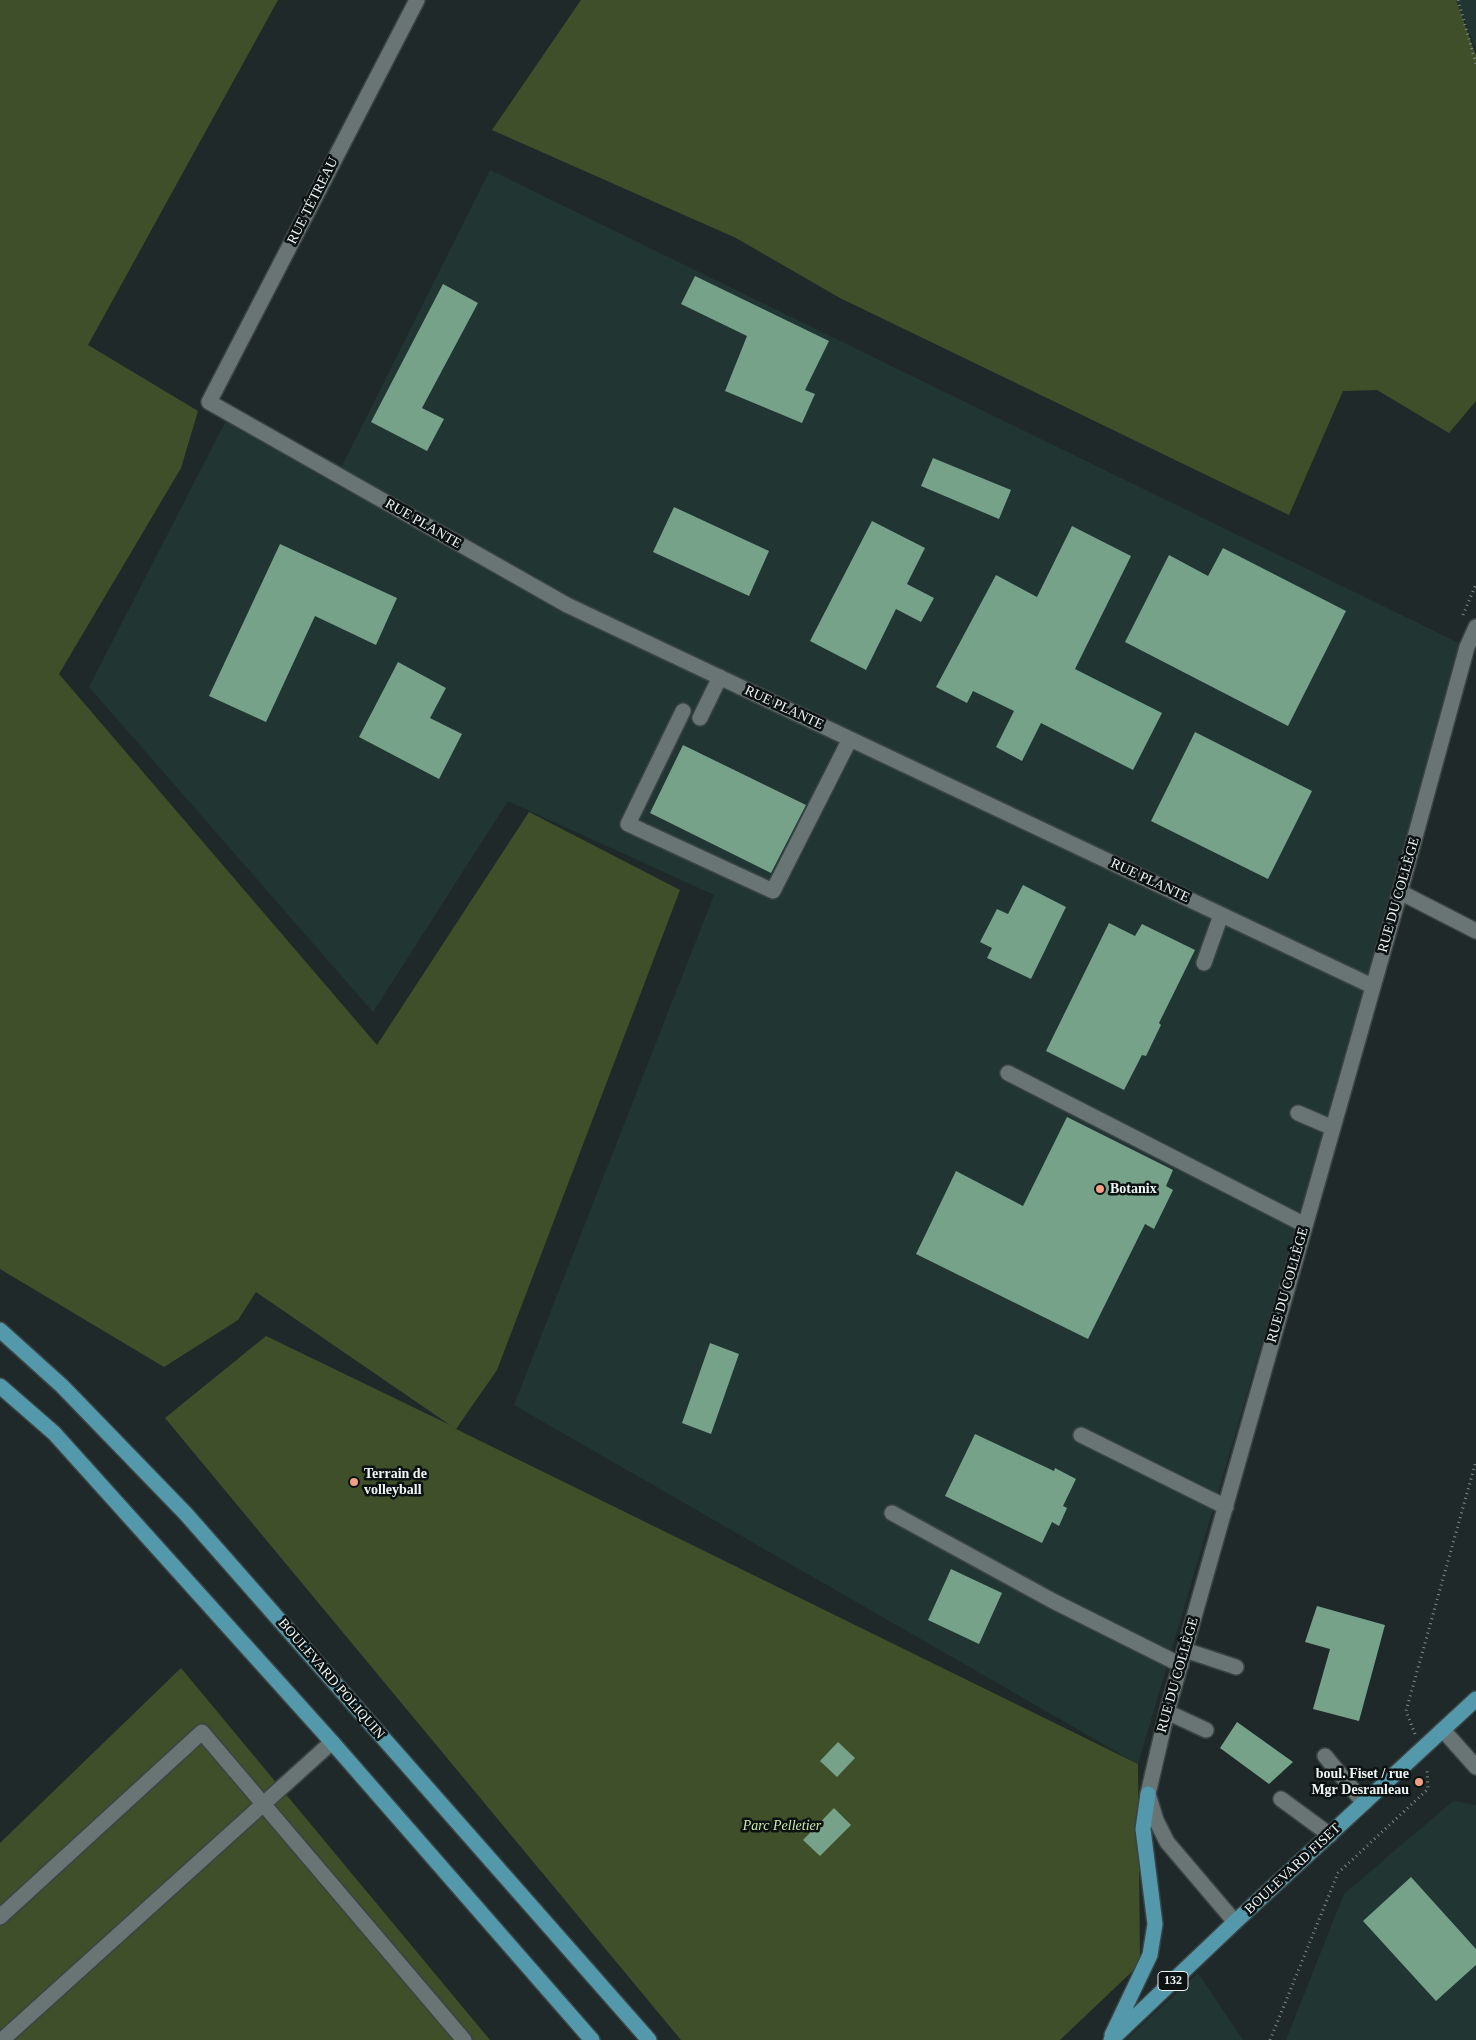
<!DOCTYPE html>
<meta charset="utf-8">
<style>
body{margin:0}
canvas{display:block;background:#1f2929}
</style>
<canvas width="1476" height="2040"></canvas>
<script>
const ctx = document.querySelector('canvas').getContext('2d');
ctx.lineJoin = 'round';
function paint(path, color) { ctx.fillStyle = color; ctx.fill(path, 'evenodd'); }
const toPath = rows => new Path2D(rows.map(r => 'M' + r).join(''));
function strokePath(path, color, width, dash) { ctx.strokeStyle = color; ctx.lineWidth = width; ctx.lineCap = dash ? 'butt' : 'round'; ctx.setLineDash(dash || []); ctx.stroke(path); }
function write(font, color, halo, rows, align = 'center') {
  ctx.font = font + ' Georgia,serif'; ctx.lineWidth = 5; ctx.setLineDash([]); ctx.textBaseline = 'middle'; ctx.strokeStyle = halo; ctx.fillStyle = color; for (const [text, x, y, turn = 0] of rows) {
    ctx.save(); ctx.translate(x, y); ctx.rotate((+turn || 0) * Math.PI / 180); ctx.textAlign = isNaN(turn) ? turn : align; if (halo) ctx.strokeText(text, 0, 0); ctx.fillText(text, 0, 0); ctx.restore();
  }
}
const built = toPath([
 [1457,0,1476,0,1476,50],
 [490,170,1467,647,1138,1764,514,1405,714,895,508,801,373,1012,89,687,232,409,342,466],
 [1453,1801,1476,1805,1476,2040,1286,2040,1344,1894],
 [1198,1973,1243,2040,1126,2040]
]);
const green = toPath([
 [0,0,278,0,88,345,198,411,181,468,59,674,377,1045,529,812,680,890,497,1370,456,1429,1138,1764,1140,1964,1060,2040,681,2040,165,1418,266,1336,450,1425,256,1292,238,1320,164,1367,0,1269],
 [581,0,1456,0,1476,56,1476,401,1449,433,1377,390,1343,391,1289,515,840,298,736,238,492,130],
 [181,1668,490,2040,0,2040,0,1843]
]);
const building = toPath([
 [695,276,829,341,805,390,815,394,802,423,725,391,747,336,681,304],
 [443,284,478,303,422,408,444,419,427,451,371,422],
 [933,458,1011,490,999,519,921,486],
 [674,507,769,551,749,596,653,552],
 [872,521,925,548,907,584,934,598,921,622,896,609,866,670,810,641],
 [1072,526,1131,556,1075,669,1162,713,1133,770,1041,723,1022,761,996,747,1014,711,973,691,967,703,936,687,996,575,1037,597],
 [280,544,397,598,376,645,315,616,266,722,209,696],
 [1223,548,1346,611,1288,726,1125,642,1169,555,1208,576],
 [398,662,446,688,430,718,462,734,439,779,359,737],
 [1195,732,1312,791,1268,879,1151,821],
 [683,745,806,805,771,873,650,813],
 [1023,885,1066,907,1031,979,987,958,992,948,980,942,997,909,1008,914],
 [1109,923,1135,936,1142,924,1195,950,1159,1023,1161,1025,1146,1056,1142,1055,1124,1090,1046,1051],
 [1067,1117,1173,1170,1166,1186,1173,1190,1154,1229,1145,1224,1088,1339,916,1254,956,1171,1023,1206],
 [710,1343,739,1354,711,1434,682,1423],
 [975,1434,1054,1471,1055,1468,1076,1479,1063,1506,1067,1508,1059,1526,1052,1522,1042,1543,945,1496],
 [951,1569,1002,1593,979,1644,928,1620],
 [1317,1606,1385,1625,1359,1721,1313,1709,1330,1649,1305,1642],
 [1237,1722,1293,1762,1269,1784,1220,1748],
 [838,1742,855,1758,837,1777,820,1761],
 [834,1808,851,1825,820,1856,803,1840],
 [1411,1877,1476,1949,1476,1965,1436,2001,1363,1921]
]);
const path = toPath([
 [1458,0,1476,64],
 [1463,615,1476,584],
 [1415,1734,1406,1711,1476,1461],
 [1270,2040,1338,1873,1428,1789,1427,1768]
]);
const minor = toPath([
 [417,0,209,402,567,605,1372,986],
 [683,711,628,824,773,891,850,739],
 [700,718,720,677],
 [1400,892,1476,931],
 [1204,963,1221,915],
 [1008,1073,1305,1225],
 [1298,1113,1333,1128],
 [1081,1435,1226,1507],
 [892,1513,1053,1601,1181,1665],
 [1185,1650,1236,1667],
 [1167,1712,1206,1730],
 [1444,1731,1476,1767],
 [1325,1756,1364,1803],
 [1281,1799,1330,1835],
 [0,1917,202,1732,464,2040],
 [1235,1922,1167,1842,1156,1820,1148,1794,1167,1712,1400,892,1467,647,1476,627],
 [2,2040,332,1742]
]);
const major = toPath([
 [0,1330,62,1386,186,1514,649,2040],
 [0,1386,54,1433,332,1742,592,2040],
 [1112,2035,1150,1955,1155,1924,1143,1829,1148,1794],
 [1111,2040,1235,1922,1476,1699]
]);
const markers = [
 [1100,1189,5,"#f39f85"],
 [354,1482,5,"#f39f85"],
 [1419,1782,5,"#f39f85"]
];
const shields = [
 [1173,1981,30]
];
const shieldNames = [
 ["132",1173,1981]
];
const streetNames = [
 ["RUE TÉTREAU",313,201,-63],
 ["RUE PLANTE",423,524,30],
 ["RUE PLANTE",784,708,25],
 ["RUE PLANTE",1150,881,25],
 ["RUE DU COLLÈGE",1399,895,-74],
 ["RUE DU COLLÈGE",1288,1285,-74],
 ["RUE DU COLLÈGE",1178,1675,-74],
 ["BOULEVARD POLIQUIN",331,1679,49],
 ["BOULEVARD FISET",1293,1869,-43]
];
const poiNames = [
 ["Botanix",1110,1189],
 ["Terrain de",364,1474],
 ["volleyball",364,1490],
 ["boul. Fiset / rue",1409,1774,"right"],
 ["Mgr Desranleau",1409,1790,"right"]
];
const parkNames = [
 ["Parc Pelletier",782,1826]
];
paint(built, '#213533');
paint(green, '#3e4f2a');
paint(building, '#75a289');
strokePath(minor, '#3a4443', 18);
strokePath(major, '#3a4443', 18);
strokePath(path, '#808989', 3, [1, 4]);
strokePath(minor, '#697574', 15);
strokePath(major, '#5398ab', 15);
for (const [x, y, r, color] of markers) { const dot = new Path2D(); dot.arc(x, y, r, 0, 2 * Math.PI); ctx.fillStyle = color; ctx.fill(dot); strokePath(dot, '#0c1111', 2); }
for (const [x, y, w] of shields) { const box = new Path2D(); box.roundRect(x - w / 2, y - 9.5, w, 19, 4); ctx.fillStyle = '#0c1111'; ctx.fill(box); strokePath(box, '#edf4f4', 1); }
write('bold 12px', '#edf4f4', null, shieldNames);
write('14px', '#edf4f4', '#0c1111', streetNames);
write('bold 14px', '#edf4f4', '#0c1111', poiNames, 'left');
write('italic 14px', '#ccecaa', '#0c1111', parkNames);
</script>
